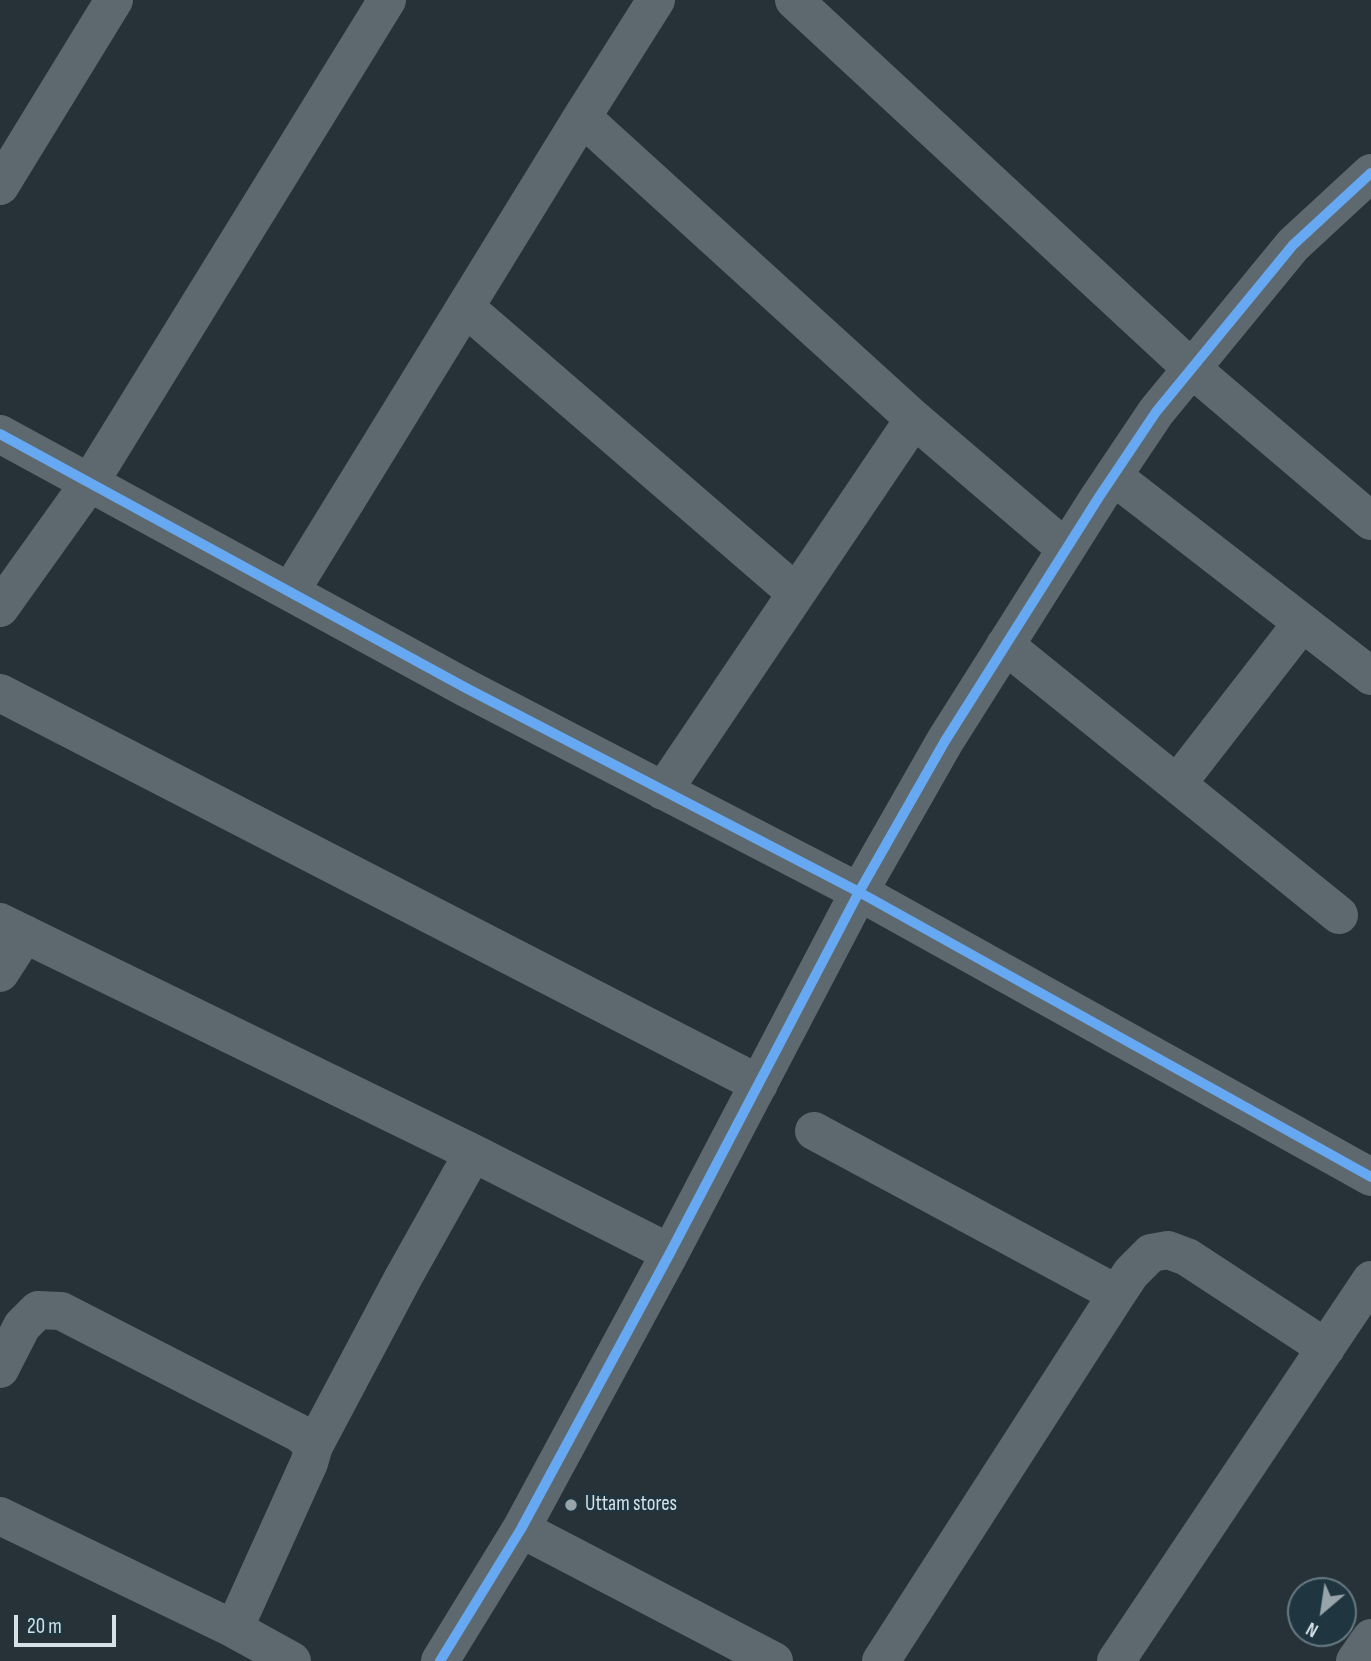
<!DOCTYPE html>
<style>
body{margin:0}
#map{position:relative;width:1371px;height:1661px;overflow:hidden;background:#263238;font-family:"Sofia Sans Condensed",sans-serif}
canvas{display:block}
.north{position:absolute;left:1287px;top:1577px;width:70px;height:70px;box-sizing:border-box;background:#1f353f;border:2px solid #677a82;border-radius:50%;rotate:209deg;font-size:19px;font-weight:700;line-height:28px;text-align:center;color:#d4e1e7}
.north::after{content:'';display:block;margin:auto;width:24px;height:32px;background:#97a4aa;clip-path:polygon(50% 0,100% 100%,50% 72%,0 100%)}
.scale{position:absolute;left:14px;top:1615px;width:102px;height:32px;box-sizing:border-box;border:4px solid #d4e1e7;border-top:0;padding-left:9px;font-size:21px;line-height:24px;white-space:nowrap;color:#d4e1e7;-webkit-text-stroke:5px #1f353f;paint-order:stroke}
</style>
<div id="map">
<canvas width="1371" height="1661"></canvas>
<div class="north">N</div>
<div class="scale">20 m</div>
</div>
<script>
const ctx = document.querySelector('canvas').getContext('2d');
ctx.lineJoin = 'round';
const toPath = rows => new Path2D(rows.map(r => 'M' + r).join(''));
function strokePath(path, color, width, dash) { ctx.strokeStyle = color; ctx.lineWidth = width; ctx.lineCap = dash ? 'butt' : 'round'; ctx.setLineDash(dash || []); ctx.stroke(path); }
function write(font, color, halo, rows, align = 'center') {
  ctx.font = font + ' "Sofia Sans Condensed",sans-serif'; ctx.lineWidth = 5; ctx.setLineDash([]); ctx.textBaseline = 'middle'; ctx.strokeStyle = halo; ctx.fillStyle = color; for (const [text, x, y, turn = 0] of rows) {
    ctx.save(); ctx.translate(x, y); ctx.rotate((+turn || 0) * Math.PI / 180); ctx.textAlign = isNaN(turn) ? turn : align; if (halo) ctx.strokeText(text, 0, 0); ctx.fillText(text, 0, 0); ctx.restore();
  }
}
const minor = toPath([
 [794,0,1191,368,1371,521],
 [582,117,914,419,1066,549],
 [0,186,114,0],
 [466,308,796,593],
 [0,434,466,688,859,892,1371,1177],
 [1113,476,1371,676],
 [290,592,582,117,656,0],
 [0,608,90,482,387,0],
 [1005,645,1339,915],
 [0,693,759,1084],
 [1177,784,1302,623],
 [663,791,914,419],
 [0,922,473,1153,670,1253],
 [0,973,25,934],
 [814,1131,1117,1294],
 [0,1369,22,1326,38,1310,61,1311,299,1433,314,1446,309,1463,234,1629],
 [314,1446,403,1278,473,1153],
 [0,1516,234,1629,292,1661],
 [521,1529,774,1661],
 [440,1661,521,1529,670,1253,859,892,945,741,1099,497,1156,412,1293,245,1371,173],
 [881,1661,1117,1294,1131,1273,1151,1253,1168,1250,1187,1257,1326,1348],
 [1116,1661,1371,1280],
 [1355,1661,1371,1638]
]);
const cycleway = toPath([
 [0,434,466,688,859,892,1371,1177],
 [440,1661,521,1529,670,1253,859,892,945,741,1099,497,1156,412,1293,245,1371,173]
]);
const markers = [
 [571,1505,7,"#97a4aa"]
];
const poiNames = [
 ["Uttam stores",585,1505]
];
strokePath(minor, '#5d696f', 38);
strokePath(cycleway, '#66a8f1', 10);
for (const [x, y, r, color] of markers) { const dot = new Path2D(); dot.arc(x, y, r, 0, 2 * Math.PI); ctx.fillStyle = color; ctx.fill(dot); strokePath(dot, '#1f353f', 2.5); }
write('21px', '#d4e1e7', '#1f353f', poiNames, 'left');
</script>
